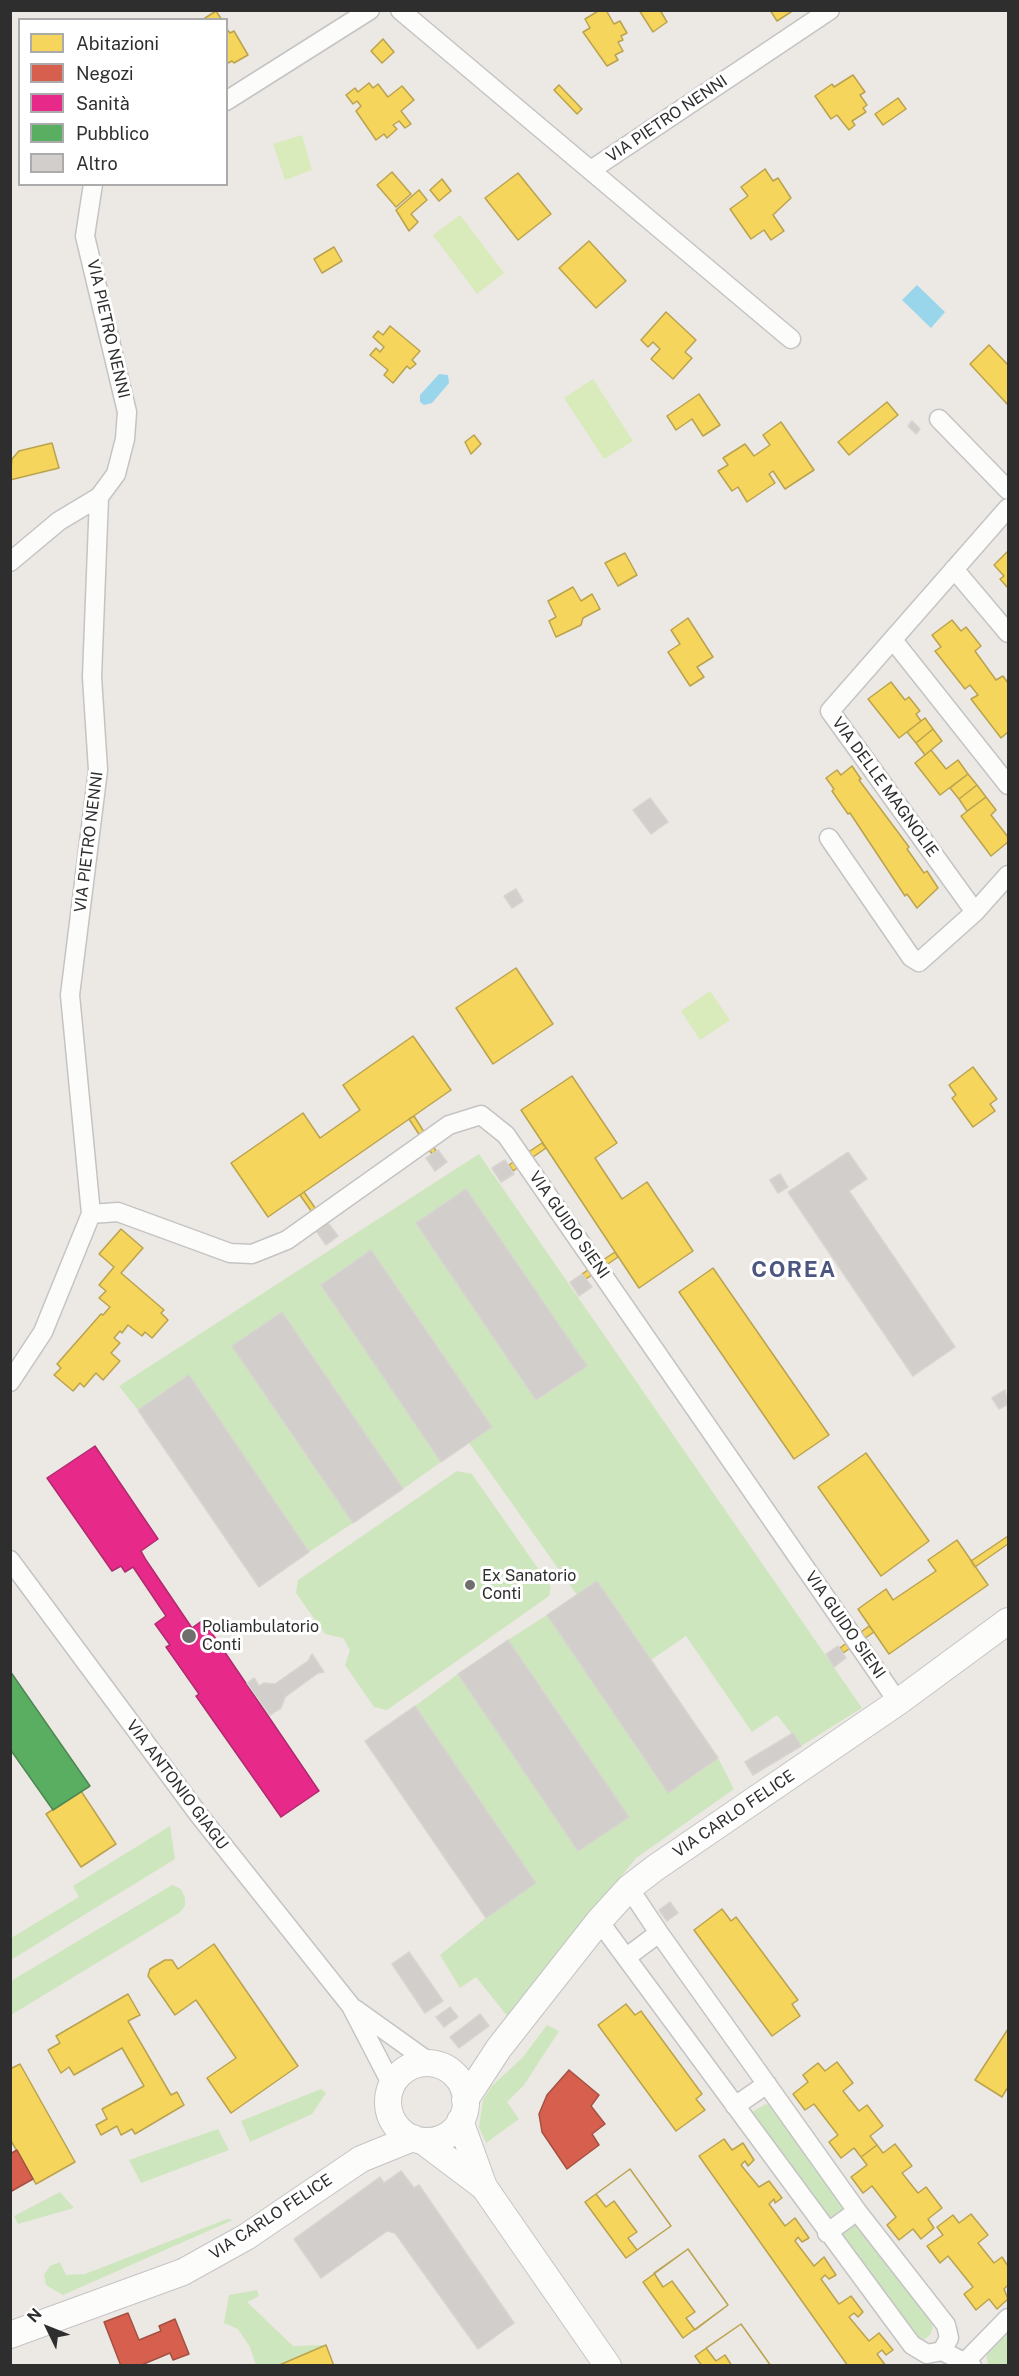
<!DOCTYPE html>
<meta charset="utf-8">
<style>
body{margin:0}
#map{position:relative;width:1019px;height:2376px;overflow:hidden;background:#ece8e4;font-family:"Public Sans",sans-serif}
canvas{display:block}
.frame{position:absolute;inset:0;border:12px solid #2e2e2e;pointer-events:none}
.legend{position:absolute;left:18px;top:18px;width:210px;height:168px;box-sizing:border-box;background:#fff;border:2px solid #ababab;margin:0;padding:8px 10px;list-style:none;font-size:18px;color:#2e2e2e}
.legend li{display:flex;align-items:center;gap:12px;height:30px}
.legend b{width:30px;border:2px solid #ababab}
.north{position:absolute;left:18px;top:2298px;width:60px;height:60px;-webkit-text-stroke:4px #fff;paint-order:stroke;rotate:313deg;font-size:16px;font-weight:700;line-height:24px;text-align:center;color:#2e2e2e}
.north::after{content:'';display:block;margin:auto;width:21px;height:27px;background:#2e2e2e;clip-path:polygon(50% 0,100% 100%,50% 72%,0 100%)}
</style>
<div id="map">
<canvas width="1019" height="2376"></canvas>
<div class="frame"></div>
<ul class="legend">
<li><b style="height:16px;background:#f6d55c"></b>Abitazioni</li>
<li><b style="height:16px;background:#d6604d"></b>Negozi</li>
<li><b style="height:16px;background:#e7298a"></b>Sanità</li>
<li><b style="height:16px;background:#5aae61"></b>Pubblico</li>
<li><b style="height:16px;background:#d1cecb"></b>Altro</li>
</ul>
<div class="north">N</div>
</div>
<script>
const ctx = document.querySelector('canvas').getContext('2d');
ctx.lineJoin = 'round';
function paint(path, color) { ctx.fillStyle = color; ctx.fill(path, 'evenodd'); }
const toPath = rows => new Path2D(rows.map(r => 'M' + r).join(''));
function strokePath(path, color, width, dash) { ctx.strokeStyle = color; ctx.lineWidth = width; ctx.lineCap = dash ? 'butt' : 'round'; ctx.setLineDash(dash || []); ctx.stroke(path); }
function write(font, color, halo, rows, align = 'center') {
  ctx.font = font + ' "Public Sans",sans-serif'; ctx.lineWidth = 6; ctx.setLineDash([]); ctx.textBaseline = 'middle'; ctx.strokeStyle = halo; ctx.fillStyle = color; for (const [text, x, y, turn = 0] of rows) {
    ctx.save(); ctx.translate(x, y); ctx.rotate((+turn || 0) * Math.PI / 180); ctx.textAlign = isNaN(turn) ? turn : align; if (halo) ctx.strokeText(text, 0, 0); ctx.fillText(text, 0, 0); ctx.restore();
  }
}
const green = toPath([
 [479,1154,862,1708,801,1746,777,1715,752,1732,686,1636,651,1660,597,1581,577,1595,469,1443,492,1427,371,1250,321,1285,441,1462,403,1489,282,1312,232,1346,353,1523,309,1552,189,1376,138,1410,119,1386],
 [466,1189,586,1366,537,1400,416,1224],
 [457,1471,472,1474,551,1587,549,1596,387,1710,374,1707,345,1665,350,1650,343,1638,325,1634,296,1593,298,1580],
 [547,1615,667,1792,718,1758,734,1789,636,1858,508,2017,476,1977,460,1988,440,1955,486,1918,536,1883,415,1706,458,1674,578,1851,628,1817,508,1640],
 [170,1826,175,1859,11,1960,11,1938,79,1897,73,1886],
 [172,1885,181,1889,185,1898,185,1906,179,1913,11,2015,11,1981],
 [547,2025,559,2031,524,2085,507,2102,519,2119,486,2143,479,2127,483,2100,491,2087,523,2057],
 [321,2089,326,2093,312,2114,250,2142,241,2121],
 [766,2104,773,2107,841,2200,844,2208,840,2215,830,2220,754,2117,753,2111],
 [218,2129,229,2150,141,2183,129,2160],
 [60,2192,74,2208,18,2224,14,2216],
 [227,2219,233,2220,63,2295,46,2285,44,2275,50,2266,60,2262,66,2275,85,2274],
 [855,2224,862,2227,931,2320,933,2328,930,2335,923,2340,919,2340,843,2237,842,2231],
 [257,2290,259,2296,247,2302,293,2346,326,2345,277,2365,256,2365,250,2347,238,2329,224,2323,229,2295],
 [1008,2332,1008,2365,988,2365,986,2352,992,2343]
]);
const pitch = toPath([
 [302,135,312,170,285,180,273,144],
 [460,215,504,273,477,294,433,235],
 [593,379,633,441,604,459,564,398],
 [710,991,730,1020,700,1040,681,1011]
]);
const water = toPath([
 [917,285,945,312,931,328,902,300],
 [439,374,448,375,449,383,432,403,424,405,420,402,420,395]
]);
const homes = toPath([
 [600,10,606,10,614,24,620,21,627,33,621,36,623,40,618,42,623,51,615,55,618,60,607,66,583,32,590,28,585,19,600,10],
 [639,10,660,10,667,22,653,32,639,10],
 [770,10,794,10,777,21,770,10],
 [216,11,222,20,202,20,216,11],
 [226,28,230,33,234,31,248,55,234,63,232,61,226,64,226,28],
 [383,39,394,52,382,63,371,51,383,39],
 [853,75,865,92,860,95,867,105,863,108,866,112,852,121,855,125,849,130,837,115,831,119,815,96,832,84,834,87,853,75],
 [369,83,373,88,378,84,388,97,402,86,414,100,401,111,411,124,405,128,399,121,393,125,397,129,387,138,384,134,376,140,356,111,361,106,357,101,353,104,346,95,355,88,358,92,369,83],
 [559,85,582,109,577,114,554,90,559,85],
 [898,98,906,109,883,125,875,114,898,98],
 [765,169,773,181,778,178,791,198,773,215,784,231,771,240,764,230,751,239,730,209,748,196,741,187,765,169],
 [392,172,411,194,396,207,377,185,392,172],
 [518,173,551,214,518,240,485,198,518,173],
 [442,179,451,191,439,201,430,190,442,179],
 [419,190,427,200,411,214,418,222,409,231,396,210,419,190],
 [589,241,626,281,596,308,559,268,589,241],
 [334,247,342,261,322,273,314,259,334,247],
 [666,312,696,340,685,352,692,358,673,379,651,359,660,349,653,342,648,347,641,340,666,312],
 [390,326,420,351,412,360,416,364,410,369,407,366,393,383,384,375,388,370,370,355,376,348,380,352,384,347,373,337,378,331,383,335,390,326],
 [989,345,1008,365,1008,405,970,364,989,345],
 [699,394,720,425,703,436,692,419,676,430,667,416,699,394],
 [887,402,898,415,849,455,838,442,887,402],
 [781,422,814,470,785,489,773,471,769,474,775,483,747,502,738,487,732,491,718,471,728,465,723,458,745,444,754,456,770,445,763,435,781,422],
 [474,435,481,444,471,454,465,442,474,435],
 [52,443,59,468,10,480,12,459,19,451,52,443],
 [1008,551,1008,588,1000,579,1004,576,994,565,1008,551],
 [625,553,637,575,618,586,605,563,625,553],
 [573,587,581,601,592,594,600,609,583,618,581,625,556,637,549,621,556,617,548,601,573,587],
 [688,618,713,657,697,667,704,677,690,686,668,652,680,644,671,630,688,618],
 [952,620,961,631,966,627,981,646,975,651,996,680,1003,676,1008,683,1008,732,1001,738,971,699,978,695,970,685,965,689,935,651,941,647,932,635,952,620],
 [891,682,905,700,909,697,920,711,916,714,921,721,899,738,868,699,891,682],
 [925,718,933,729,916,743,907,732,925,718],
 [933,729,942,741,925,755,916,743,933,729],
 [931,750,946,769,958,760,968,774,940,795,915,763,931,750],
 [852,766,861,779,859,780,909,847,907,849,924,873,927,871,938,888,917,908,907,894,905,896,850,813,848,814,832,791,834,789,826,778,837,770,841,775,852,766],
 [968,774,977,785,959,799,950,788,968,774],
 [977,785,986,797,967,811,959,799,977,785],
 [986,797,996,810,991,815,1008,837,1008,842,991,856,961,816,986,797],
 [516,968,553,1024,493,1064,456,1008,516,968],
 [413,1036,451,1090,268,1217,231,1163,303,1113,320,1138,360,1110,343,1085,413,1036],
 [973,1067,997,1099,990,1104,995,1111,973,1127,952,1098,956,1095,949,1085,973,1067],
 [572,1076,617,1143,595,1158,622,1199,647,1182,693,1251,639,1288,521,1110,572,1076],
 [414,1116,436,1151,432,1154,409,1119,414,1116],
 [542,1143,546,1148,513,1171,509,1165,542,1143],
 [304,1192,327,1225,323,1228,300,1195,304,1192],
 [121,1229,143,1248,121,1273,164,1310,161,1313,168,1320,152,1338,145,1332,142,1336,128,1325,122,1333,120,1331,114,1338,120,1343,111,1353,120,1361,103,1380,96,1373,84,1387,80,1383,73,1391,54,1375,61,1368,57,1364,101,1314,103,1315,110,1307,99,1298,106,1291,99,1285,114,1267,99,1254,121,1229],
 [615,1252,618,1257,586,1279,582,1274,615,1252],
 [713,1268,829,1435,794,1459,679,1292,713,1268],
 [866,1453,929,1541,881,1576,818,1487,866,1453],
 [1008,1536,1008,1544,975,1567,971,1561,1008,1536],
 [957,1540,988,1585,889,1654,858,1609,886,1589,893,1600,936,1571,928,1560,957,1540],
 [869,1626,874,1632,843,1653,840,1648,869,1626],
 [81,1791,116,1844,81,1867,46,1814,81,1791],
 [722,1909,731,1921,736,1917,798,2000,792,2004,800,2016,772,2036,694,1930,722,1909],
 [214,1944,298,2066,231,2113,207,2078,236,2058,196,2000,175,2015,148,1976,150,1969,165,1960,172,1960,178,1969,214,1944],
 [128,1994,140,2015,128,2021,171,2095,177,2092,184,2105,135,2134,132,2129,121,2135,117,2126,101,2135,96,2125,107,2119,102,2109,144,2086,122,2048,74,2075,69,2067,61,2073,48,2050,60,2043,56,2036,128,1994],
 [626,2004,635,2015,641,2011,702,2094,696,2099,705,2110,676,2131,598,2025,626,2004],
 [1008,2029,1008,2087,1002,2097,975,2080,1008,2029],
 [837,2062,853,2083,843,2091,859,2111,867,2105,883,2126,870,2136,877,2145,861,2157,854,2148,841,2158,829,2142,838,2135,814,2104,805,2110,793,2094,808,2082,803,2075,818,2063,825,2071,837,2062],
 [20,2064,75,2162,36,2184,10,2139,10,2069,20,2064],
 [724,2139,732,2150,743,2143,754,2160,748,2166,745,2161,741,2165,759,2187,769,2181,782,2198,775,2203,774,2199,769,2204,785,2226,795,2218,809,2238,802,2242,798,2237,795,2241,814,2266,824,2257,836,2275,829,2279,825,2275,821,2279,839,2304,851,2296,863,2312,858,2317,854,2313,849,2317,869,2341,879,2333,893,2350,886,2355,882,2350,877,2354,886,2366,848,2366,699,2156,724,2139],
 [895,2144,912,2166,902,2173,918,2193,926,2187,942,2208,928,2219,934,2228,921,2239,913,2229,899,2240,887,2225,896,2217,872,2186,863,2193,851,2177,867,2165,861,2157,877,2145,883,2153,895,2144],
 [630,2169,671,2226,626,2258,585,2202,630,2169],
 [630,2169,671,2226,637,2250,628,2238,637,2232,614,2201,606,2207,596,2194,630,2169],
 [971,2214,988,2235,978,2243,994,2263,1002,2257,1008,2266,1008,2285,1004,2289,1008,2299,997,2309,989,2299,976,2310,964,2294,973,2287,948,2256,940,2263,927,2246,943,2235,937,2227,953,2215,959,2223,971,2214],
 [688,2249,728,2305,695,2330,686,2318,695,2312,672,2281,663,2287,654,2273,688,2249],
 [688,2249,728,2305,683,2338,643,2282,688,2249],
 [741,2324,771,2366,702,2366,695,2356,741,2324],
 [741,2324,771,2366,732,2366,725,2355,716,2361,706,2348,741,2324],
 [326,2345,334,2366,277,2366,326,2345]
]);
const shops = toPath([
 [569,2070,599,2095,591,2106,605,2124,592,2134,599,2145,567,2169,542,2132,539,2114,547,2095,569,2070],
 [17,2150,33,2179,10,2192,10,2154,17,2150],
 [128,2313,139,2340,161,2331,159,2326,175,2319,189,2354,173,2360,170,2353,139,2366,121,2366,104,2322,128,2313]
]);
const health = toPath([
 [95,1446,158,1539,141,1551,146,1560,192,1628,203,1620,319,1791,281,1817,196,1696,199,1694,166,1647,170,1645,155,1624,166,1616,133,1567,125,1572,121,1566,112,1571,47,1478,95,1446]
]);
const public = toPath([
 [10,1671,90,1786,53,1810,10,1749,10,1671]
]);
const building = toPath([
 [912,421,920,429,916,434,908,426,912,421],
 [650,798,668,822,651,834,633,810,650,798],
 [516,889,523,901,512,908,504,896,516,889],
 [438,1150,447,1162,435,1171,426,1158,438,1150],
 [848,1152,867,1179,849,1191,955,1347,913,1376,788,1192,848,1152],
 [505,1160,514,1174,501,1182,492,1168,505,1160],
 [780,1174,788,1187,778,1193,770,1180,780,1174],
 [466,1189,587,1366,536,1400,416,1223,466,1189],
 [329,1224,338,1236,326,1245,317,1232,329,1224],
 [371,1250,492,1427,441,1462,321,1285,371,1250],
 [582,1274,592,1287,579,1296,570,1282,582,1274],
 [282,1312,403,1489,353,1523,232,1346,282,1312],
 [189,1375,309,1552,259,1587,138,1410,189,1375],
 [1005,1390,1008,1404,999,1409,992,1398,1005,1390],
 [597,1581,718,1758,668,1793,547,1615,597,1581],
 [508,1640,629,1817,578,1851,458,1674,508,1640],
 [838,1646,846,1658,834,1667,826,1654,838,1646],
 [312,1654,324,1672,318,1673,285,1697,281,1708,270,1715,247,1683,254,1678,259,1686,264,1683,275,1684,308,1661,312,1654],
 [415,1706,536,1883,486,1918,365,1741,415,1706],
 [793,1733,801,1746,753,1775,745,1762,793,1733],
 [670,1902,678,1913,667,1921,659,1910,670,1902],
 [409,1952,443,2001,425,2013,392,1964,409,1952],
 [450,2007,458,2017,444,2027,436,2017,450,2007],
 [480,2014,489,2026,459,2048,450,2037,480,2014],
 [401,2171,414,2188,419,2185,514,2323,478,2349,395,2233,387,2231,321,2278,294,2239,380,2177,384,2183,401,2171]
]);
const minor = toPath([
 [400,10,791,339],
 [226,101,370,10],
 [591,170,830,10],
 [939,419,1008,490],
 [1008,508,830,711,975,912,1008,875],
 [10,562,59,521,99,497],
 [954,569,1008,633],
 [893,640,1008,785],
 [829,838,911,957,919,962,975,912],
 [91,1214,118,1212,230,1253,252,1254,287,1240,449,1125,481,1115,506,1135,898,1702],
 [10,1382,43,1332,91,1214,70,995,98,770,92,677,99,497,116,474,125,439,127,412,85,236,93,184],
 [10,1560,199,1815,351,2006,392,2085],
 [629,1888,659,1933,857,2211,946,2325,949,2338,942,2351],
 [599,1921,912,2345,927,2354,942,2351,972,2366],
 [628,1956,659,1933],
 [355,2009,432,2064],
 [735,2106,767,2084],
 [827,2233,857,2211],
 [966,2361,1008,2318]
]);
const secondary = toPath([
 '388 2102a39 39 0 1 1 78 0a39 39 0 1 1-78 0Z',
 [465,2100,499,2048,599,1921,629,1888,655,1868,898,1702,1008,1621],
 [460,2121,484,2187,608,2366],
 [423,2141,484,2187],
 [10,2335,183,2272,246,2237,361,2159,413,2138]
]);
const markers = [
 [470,1585,6,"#706f6e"],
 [189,1636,8,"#706f6e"]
];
const streetNames = [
 ["VIA PIETRO NENNI",667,119,-34],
 ["VIA PIETRO NENNI",108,329,77],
 ["VIA DELLE MAGNOLIE",885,787,54],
 ["VIA PIETRO NENNI",89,842,-83],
 ["VIA GUIDO SIENI",569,1225,55],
 ["VIA GUIDO SIENI",845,1625,55],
 ["VIA ANTONIO GIAGU",177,1785,53],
 ["VIA CARLO FELICE",734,1814,-34],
 ["VIA CARLO FELICE",271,2217,-33]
];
const poiNames = [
 ["Ex Sanatorio",482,1576],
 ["Conti",482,1594],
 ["Poliambulatorio",202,1627],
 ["Conti",202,1645]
];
const districtNames = [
 ["COREA",794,1270]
];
paint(green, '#cee6be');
paint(pitch, '#d9eabb');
paint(water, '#99d6ec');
paint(homes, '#f6d55c');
strokePath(homes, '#baa34e', 1.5);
paint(shops, '#d6604d');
strokePath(shops, '#a45144', 1.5);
paint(health, '#e7298a');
strokePath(health, '#b02a6e', 1.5);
paint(public, '#5aae61');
strokePath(public, '#4d8852', 1.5);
paint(building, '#d1cecb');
strokePath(building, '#d7d4d0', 1.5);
strokePath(minor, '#c5c4c5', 21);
strokePath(secondary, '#c5c4c5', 28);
strokePath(minor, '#fcfcfb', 18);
strokePath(secondary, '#fcfcfb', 26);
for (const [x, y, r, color] of markers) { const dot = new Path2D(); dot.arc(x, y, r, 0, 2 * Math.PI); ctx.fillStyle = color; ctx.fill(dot); strokePath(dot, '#fff', 2); }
write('16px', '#2e2e2e', '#fff', streetNames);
write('16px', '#2e2e2e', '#fff', poiNames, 'left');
ctx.letterSpacing = '1.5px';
write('bold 22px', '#4d5680', '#fff', districtNames);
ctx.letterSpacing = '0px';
</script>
